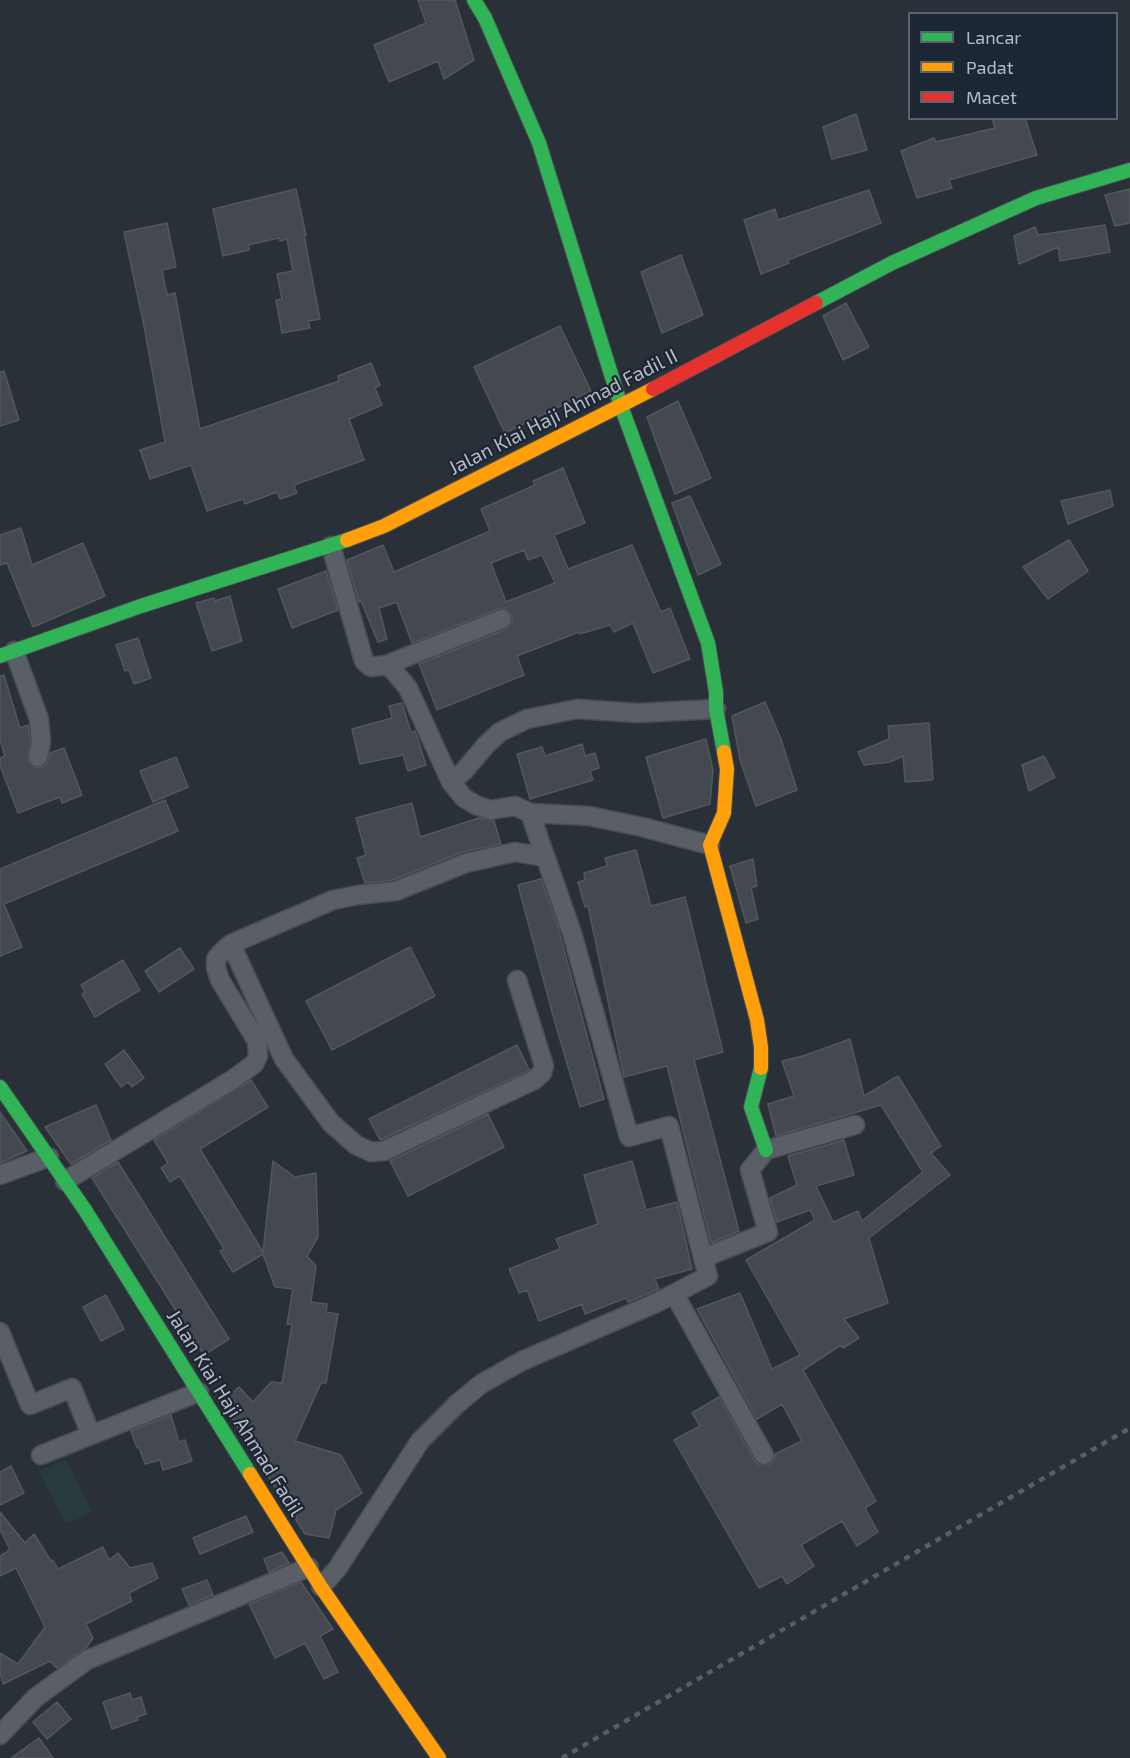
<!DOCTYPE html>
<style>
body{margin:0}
#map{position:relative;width:1130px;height:1758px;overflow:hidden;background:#2a3038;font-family:"Exo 2",sans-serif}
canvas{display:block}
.legend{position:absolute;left:908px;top:12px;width:210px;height:108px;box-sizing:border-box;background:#1d2633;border:2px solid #59626f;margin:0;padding:8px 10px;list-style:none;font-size:18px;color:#b4bcc9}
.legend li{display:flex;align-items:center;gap:12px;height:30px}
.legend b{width:30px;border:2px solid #59626f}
</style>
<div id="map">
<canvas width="1130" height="1758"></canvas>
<ul class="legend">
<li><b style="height:8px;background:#30b455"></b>Lancar</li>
<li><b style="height:8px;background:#ff9f0a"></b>Padat</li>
<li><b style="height:8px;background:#e5322d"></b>Macet</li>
</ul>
</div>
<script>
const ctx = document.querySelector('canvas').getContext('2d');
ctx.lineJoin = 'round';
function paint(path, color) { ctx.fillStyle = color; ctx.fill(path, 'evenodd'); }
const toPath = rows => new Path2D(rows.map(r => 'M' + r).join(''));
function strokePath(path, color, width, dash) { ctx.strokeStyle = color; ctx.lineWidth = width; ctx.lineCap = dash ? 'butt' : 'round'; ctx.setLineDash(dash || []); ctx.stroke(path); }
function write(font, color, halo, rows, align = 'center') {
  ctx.font = font + ' "Exo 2",sans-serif'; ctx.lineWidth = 4.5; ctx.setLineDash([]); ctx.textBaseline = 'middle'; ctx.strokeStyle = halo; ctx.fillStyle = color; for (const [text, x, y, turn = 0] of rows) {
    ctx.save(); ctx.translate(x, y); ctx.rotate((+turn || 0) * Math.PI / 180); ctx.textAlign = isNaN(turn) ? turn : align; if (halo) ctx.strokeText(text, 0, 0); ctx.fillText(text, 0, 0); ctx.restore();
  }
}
const green = toPath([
 [66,1459,92,1512,66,1524,38,1471]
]);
const building = toPath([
 [418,0,455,0,474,60,444,79,438,61,389,82,374,45,426,23,418,0],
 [856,114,867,150,832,159,823,127,856,114],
 [992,118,1025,118,1037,155,949,180,952,188,917,198,901,151,934,138,936,142,995,128,992,118],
 [296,189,306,235,304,235,320,319,308,321,310,328,282,333,276,300,282,299,277,274,293,271,287,239,280,241,279,238,248,245,249,250,223,256,213,209,296,189],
 [1130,189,1130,223,1115,226,1105,195,1130,189],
 [869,190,881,223,788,260,789,263,761,274,744,220,775,209,778,220,869,190],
 [167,223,176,267,162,270,167,295,175,293,200,429,339,381,338,376,371,363,380,385,375,388,382,405,349,419,364,460,294,485,297,493,280,499,277,492,245,504,243,499,207,511,191,465,150,479,140,450,165,442,144,326,124,232,167,223],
 [1105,225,1110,252,1060,261,1058,247,1019,264,1014,236,1035,227,1038,235,1105,225],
 [681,255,703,315,662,333,641,272,681,255],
 [846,303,869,347,843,360,823,316,846,303],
 [560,326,591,391,505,433,474,367,560,326],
 [4,371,19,420,0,426,0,372,4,371],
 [678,401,711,478,675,494,647,417,678,401],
 [563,468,585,523,554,535,568,569,632,545,661,612,670,608,690,659,653,673,633,623,614,632,610,625,580,634,579,632,517,656,524,675,437,710,419,664,506,629,513,621,512,614,504,608,498,609,412,643,397,603,394,603,379,608,387,639,378,642,361,601,359,602,347,560,383,545,394,572,490,531,481,509,535,485,533,481,563,468],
 [524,550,528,560,542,555,555,583,506,602,491,563,524,550],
 [1110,490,1113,506,1068,524,1061,501,1110,490],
 [690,496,721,564,698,575,672,503,690,496],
 [21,528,32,565,83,543,105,596,33,627,7,563,0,565,0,535,21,528],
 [1069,540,1088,571,1048,599,1023,567,1069,540],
 [326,571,338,610,292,628,278,589,326,571],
 [230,596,242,641,212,651,196,603,214,598,215,601,230,596],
 [138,638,151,678,134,684,129,670,125,671,116,645,138,638],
 [4,675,20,728,28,725,30,741,28,761,35,768,42,767,47,764,50,753,64,748,82,795,62,803,60,797,18,813,0,765,0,758,5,756,0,740,0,676,4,675],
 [765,702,781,739,797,790,756,806,740,760,732,716,765,702],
 [402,703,411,732,415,731,417,736,426,765,408,771,403,755,360,764,352,729,392,718,389,706,402,703],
 [929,723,933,780,905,782,903,756,890,762,864,765,858,752,889,739,888,726,929,723],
 [706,739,713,770,710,804,663,818,646,757,706,739],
 [582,744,585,756,595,753,599,768,590,771,593,780,530,799,517,754,542,747,545,756,582,744],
 [1044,756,1055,777,1029,791,1022,765,1044,756],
 [176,757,188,787,153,802,140,771,176,757],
 [165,800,178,831,4,904,22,947,0,956,0,869,165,800],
 [412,803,420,837,479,818,494,821,501,844,462,852,393,880,365,883,357,858,366,855,356,818,412,803],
 [636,850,651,906,685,897,723,1052,694,1060,739,1231,711,1243,667,1066,624,1077,588,906,585,907,578,882,585,880,584,873,607,866,605,858,636,850],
 [753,859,757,886,751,888,758,919,746,923,730,866,753,859],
 [541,879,558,927,604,1099,580,1107,555,1023,518,885,541,879],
 [410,947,435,996,332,1050,306,1001,410,947],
 [180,948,194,969,159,992,145,971,180,948],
 [123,960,140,990,95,1017,82,994,85,992,81,985,123,960],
 [850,1039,864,1096,898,1076,941,1146,931,1153,950,1175,869,1238,888,1303,844,1319,859,1338,843,1348,841,1345,803,1370,876,1501,865,1508,878,1532,857,1546,842,1521,801,1545,814,1566,787,1584,782,1576,759,1588,674,1440,700,1426,692,1413,719,1397,754,1460,759,1465,769,1465,774,1460,775,1454,802,1441,782,1404,757,1419,697,1309,740,1293,772,1369,800,1355,746,1260,815,1220,810,1210,777,1222,770,1198,797,1185,788,1156,844,1140,854,1175,816,1186,833,1222,858,1211,862,1221,923,1172,881,1105,776,1136,768,1104,794,1096,782,1061,803,1056,850,1039],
 [517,1045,529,1069,528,1071,380,1140,369,1119,517,1045],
 [124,1050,144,1078,132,1087,128,1082,121,1087,105,1064,124,1050],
 [251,1080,268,1107,200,1149,263,1252,273,1161,295,1177,316,1173,318,1237,307,1256,316,1266,311,1302,327,1304,326,1312,338,1314,326,1383,321,1383,295,1441,341,1455,362,1493,336,1510,329,1538,305,1534,296,1520,296,1512,283,1500,222,1402,239,1387,253,1402,271,1382,282,1383,292,1325,287,1324,293,1289,275,1287,263,1254,233,1272,220,1251,224,1249,180,1176,170,1182,161,1168,168,1163,154,1140,251,1080],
 [96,1105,111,1140,71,1164,45,1127,96,1105],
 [0,1112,27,1151,0,1163,0,1112],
 [488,1114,504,1147,408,1196,390,1161,488,1114],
 [632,1161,646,1210,677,1202,692,1269,655,1279,659,1289,628,1302,626,1298,585,1314,582,1304,539,1321,527,1290,519,1293,509,1269,560,1249,556,1239,598,1224,584,1175,632,1161],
 [118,1162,229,1339,204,1355,92,1178,118,1162],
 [106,1295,124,1329,101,1341,83,1307,106,1295],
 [171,1415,179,1442,185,1440,192,1461,163,1470,160,1460,145,1464,139,1447,137,1448,131,1431,171,1415],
 [11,1466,24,1493,0,1505,0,1472,11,1466],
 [0,1512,25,1543,34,1534,51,1561,53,1560,58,1569,103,1547,109,1560,118,1553,130,1568,152,1563,158,1578,129,1593,132,1601,86,1624,93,1638,86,1648,57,1668,50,1661,3,1684,0,1672,0,1653,18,1664,45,1627,16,1568,0,1576,0,1556,10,1550,0,1529,0,1512],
 [246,1516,253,1532,200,1554,193,1538,246,1516],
 [282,1552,289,1563,269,1572,264,1559,282,1552],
 [207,1580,213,1595,189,1605,182,1589,207,1580],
 [301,1582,333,1629,320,1636,338,1672,324,1679,305,1643,275,1658,249,1604,301,1582],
 [130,1693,132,1700,141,1697,146,1714,137,1717,138,1720,112,1729,103,1702,130,1693],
 [57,1702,71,1719,47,1739,33,1722,57,1702],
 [39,1738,53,1758,11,1758,39,1738]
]);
const street = toPath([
 [331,546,364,661,371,667,386,665,392,669,408,688,451,782,464,798,476,805,490,810,515,806,530,813,572,933,629,1137,669,1126,703,1258],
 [14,651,39,719,41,742,38,757],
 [386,665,502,619],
 [451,782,464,771,486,745,500,732,527,719,577,709,638,713,716,709],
 [530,813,589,816,642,827,710,845],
 [231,944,284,1059,331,1123,356,1145,371,1152,384,1151,534,1080,542,1073,544,1066,517,980],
 [0,1175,49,1157],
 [65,1181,232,1080,254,1064,258,1056,257,1041,220,980,216,968,216,959,223,951,231,944,333,900,358,895,396,891,466,863,515,852,545,857],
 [675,1295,764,1455],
 [0,1332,30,1405,72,1388,91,1435],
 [41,1455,199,1392],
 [321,1587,337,1569,420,1441,457,1404,481,1384,522,1361,658,1302,708,1276,703,1258,768,1232,750,1170,766,1150,855,1125],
 [0,1735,35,1698,87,1660,309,1567]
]);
const fast = toPath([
 [474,0,485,18,539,143,621,406,708,643,716,692,716,709,724,752],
 [816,303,892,263,1036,198,1130,170],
 [0,656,141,606,347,540],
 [761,1068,751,1107,766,1150],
 [0,1087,85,1210,250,1474]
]);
const slow = toPath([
 [347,540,384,526,653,389],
 [724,752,727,769,724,813,710,845,757,1020,761,1047,761,1068],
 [250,1474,321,1587,439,1758]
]);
const jam = toPath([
 [653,389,816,303]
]);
const rail = toPath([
 [562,1758,1130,1428]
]);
const streetNames = [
 ["Jalan Kiai Haji Ahmad Fadil II",563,412,-27],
 ["Jalan Kiai Haji Ahmad Fadil",235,1413,58]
];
paint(green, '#273a3e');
paint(building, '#444950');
strokePath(building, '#52575f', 1.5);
strokePath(street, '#484c53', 21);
strokePath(fast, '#484c53', 16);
strokePath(slow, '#484c53', 16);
strokePath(jam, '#484c53', 16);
strokePath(street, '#5a5e66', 18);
strokePath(fast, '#30b455', 14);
strokePath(slow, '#ff9f0a', 14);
strokePath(jam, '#e5322d', 14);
strokePath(rail, '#595d64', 4.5, [6, 6]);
write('20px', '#b4bcc9', '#1d2633', streetNames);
</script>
